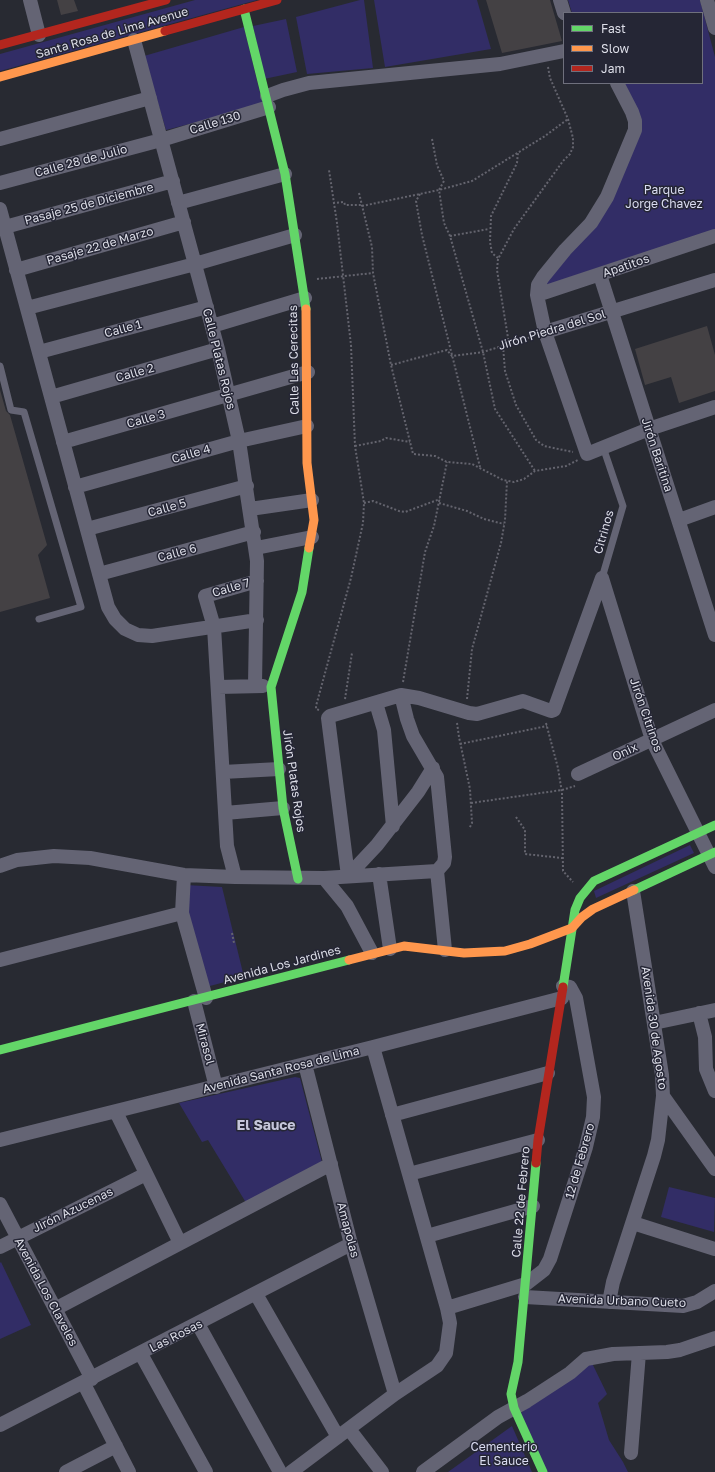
<!DOCTYPE html>
<meta charset="utf-8">
<style>
body{margin:0}
#map{position:relative;width:715px;height:1472px;overflow:hidden;background:#282a32;font-family:"Golos Text",sans-serif}
canvas{display:block}
.legend{position:absolute;left:563px;top:12px;width:140px;height:72px;box-sizing:border-box;background:#252635;border:1px solid #6f707d;margin:0;padding:5px 7px;list-style:none;font-size:12px;color:#dddee8}
.legend li{display:flex;align-items:center;gap:8px;height:20px}
.legend b{width:20px;border:1px solid #6f707d}
</style>
<div id="map">
<canvas width="715" height="1472"></canvas>
<ul class="legend">
<li><b style="height:5px;background:#63d668"></b>Fast</li>
<li><b style="height:5px;background:#ff974d"></b>Slow</li>
<li><b style="height:5px;background:#b3261e"></b>Jam</li>
</ul>
</div>
<script>
const ctx = document.querySelector('canvas').getContext('2d');
ctx.lineJoin = 'round';
function paint(path, color) { ctx.fillStyle = color; ctx.fill(path, 'evenodd'); }
const toPath = rows => new Path2D(rows.map(r => 'M' + r).join(''));
function strokePath(path, color, width, dash) { ctx.strokeStyle = color; ctx.lineWidth = width; ctx.lineCap = dash ? 'butt' : 'round'; ctx.setLineDash(dash || []); ctx.stroke(path); }
function write(font, color, halo, rows, align = 'center') {
  ctx.font = font + ' "Golos Text",sans-serif'; ctx.lineWidth = 3; ctx.setLineDash([]); ctx.textBaseline = 'middle'; ctx.strokeStyle = halo; ctx.fillStyle = color; for (const [text, x, y, turn = 0] of rows) {
    ctx.save(); ctx.translate(x, y); ctx.rotate((+turn || 0) * Math.PI / 180); ctx.textAlign = isNaN(turn) ? turn : align; if (halo) ctx.strokeText(text, 0, 0); ctx.fillText(text, 0, 0); ctx.restore();
  }
}
const green = toPath([
 [195,0,257,0,0,71,0,54],
 [360,0,364,0,373,68,307,74,296,17],
 [374,0,477,0,491,49,385,67],
 [568,0,700,0,715,57,715,234,544,287,547,274,593,224,639,131,623,83,702,83,702,13,572,13],
 [286,19,297,72,264,79,253,26],
 [244,27,263,105,166,130,144,56],
 [690,845,694,853,596,898,594,891],
 [185,885,222,887,244,977,206,987,185,912],
 [295,1077,300,1078,323,1166,248,1206,208,1140,202,1142,179,1103],
 [669,1187,715,1198,714,1232,661,1217],
 [1,1262,31,1325,0,1339,0,1263],
 [591,1361,607,1394,598,1403,609,1440,623,1462,628,1472,547,1472,519,1414],
 [512,1426,532,1472,448,1472]
]);
const building = toPath([
 [57,0,74,0,78,11,61,15],
 [486,0,550,0,562,41,502,53],
 [707,326,715,355,715,391,679,403,671,377,645,385,635,349],
 [0,390,6,411,10,415,47,545,38,555,50,598,0,612]
]);
const path = toPath([
 [432,139,437,165,444,181,439,190,444,223,450,236,483,352,495,409,535,471],
 [359,193,372,247,373,273,391,365,413,454,435,456,447,462,472,464,503,480,514,482,524,479,535,471,566,466,578,460],
 [420,194,416,201,422,235,480,467],
 [333,203,344,202,345,205,362,205],
 [362,206,439,190,472,181,545,136,568,119],
 [450,236,489,229],
 [498,258,492,253,490,242,491,216,517,163,518,152],
 [317,279,373,273],
 [509,344,497,270,498,259,514,229,563,161,570,154,573,147,573,138,568,119,550,78,548,67],
 [503,346,505,371,516,405,536,440,544,446,573,452],
 [391,365,447,350,452,356,483,352,534,336],
 [355,446,381,441,386,438,410,442],
 [364,503,373,501,399,511,405,512,440,499],
 [439,503,467,511,484,519,504,524],
 [403,682,425,552,434,526,447,462],
 [345,699,352,653],
 [467,699,472,649,501,543,505,520,507,481],
 [319,710,316,709,316,706,351,578,363,523,364,503,355,446,351,345,337,223,329,170],
 [457,723,459,737,470,789,472,823,469,829],
 [546,723,558,768,562,793,563,871,573,882],
 [460,744,547,726],
 [471,803,562,790,575,786],
 [516,817,525,830,525,854,562,858],
 [232,933,234,943]
]);
const lane = toPath([
 [0,366,11,410,24,412,81,607,39,619],
 [602,578,623,506,603,447]
]);
const street = toPath([
 [30,0,39,35],
 [560,0,564,13],
 [707,0,715,28],
 [134,40,218,349,239,441,257,561,255,685],
 [617,83,632,112,635,121,635,130,607,197,591,223,565,250,543,277,538,285,537,295,545,332,587,454,649,429,715,407],
 [267,96,283,90,309,83,500,64,564,51],
 [0,139,150,98],
 [0,183,161,140,269,107],
 [178,203,285,174],
 [0,209,108,607,115,619,125,629,138,635,152,636,257,620],
 [5,227,173,181],
 [16,270,184,222],
 [600,275,715,635],
 [537,295,715,236],
 [27,308,195,264,295,235],
 [212,326,305,298],
 [545,332,715,280],
 [39,352,207,307],
 [51,397,218,349],
 [63,442,308,372],
 [75,487,239,441,307,426],
 [250,509,312,500],
 [679,520,715,507],
 [87,529,247,486],
 [256,548,312,537],
 [99,574,254,532],
 [602,578,652,740,715,867],
 [218,687,263,686],
 [376,703,384,730,393,826],
 [223,772,279,769],
 [578,774,715,710],
 [225,813,283,808],
 [0,866,17,860,54,856,90,858,184,875,235,877,324,878,437,871,444,863,445,857,437,777,413,736,407,719,401,695],
 [437,871,445,950],
 [379,874,390,949],
 [184,875,182,913,206,998],
 [348,876,328,718,330,716,401,695,419,698,469,713,477,714,523,701,551,711,554,710,602,578],
 [348,876,377,845,418,792,433,768],
 [235,877,227,846,214,627,205,596,257,581],
 [324,878,347,906,372,953],
 [0,960,182,913],
 [194,1001,216,1087],
 [699,1013,705,1037,706,1069,715,1091],
 [654,1023,715,1010],
 [305,1064,351,1244,395,1394],
 [663,1096,715,1169],
 [116,1112,180,1243],
 [392,1115,548,1073],
 [0,1140,373,1047,562,998],
 [409,1174,538,1140],
 [0,1204,92,1379],
 [633,1223,715,1249],
 [427,1236,533,1206],
 [0,1247,146,1174],
 [256,1294,338,1437],
 [525,1297,683,1306,697,1302,715,1291],
 [609,1302,613,1282,654,1156,658,1140,663,1096,662,1075,633,891],
 [447,1308,526,1284,544,1270,550,1259,586,1147,593,1117,594,1097,576,998,570,987,563,986],
 [55,1309,331,1164],
 [198,1324,280,1472],
 [141,1354,206,1472],
 [84,1384,129,1472],
 [0,1425,351,1244],
 [349,1429,382,1472],
 [631,1453,639,1353],
 [66,1472,116,1446],
 [291,1472,395,1394,437,1366,446,1353,450,1323,447,1308,373,1047],
 [423,1472,498,1417,527,1401,570,1373,586,1359,613,1354,667,1352,680,1350,715,1338]
]);
const fast = toPath([
 [244,9,285,174,306,309],
 [298,879,283,808,271,687,302,592,309,548],
 [634,890,715,852],
 [563,987,575,910,580,898,594,881,715,825],
 [0,1050,349,960],
 [536,1163,518,1362,511,1394,514,1408,543,1472]
]);
const slow = toPath([
 [0,77,165,31],
 [306,309,307,463,314,520,309,548],
 [349,960,404,946,464,953,505,951,530,944,572,928,582,917,593,909,634,890]
]);
const jam = toPath([
 [165,31,277,0],
 [0,45,166,0],
 [536,1163,538,1140,563,987]
]);
const streetNames = [
 ["Santa Rosa de Lima Avenue",112,33,-16],
 ["Calle 130",215,123,-17],
 ["Calle 28 de Julio",81,161,-15],
 ["Pasaje 25 de Diciembre",89,204,-15],
 ["Pasaje 22 de Marzo",100,246,-16],
 ["Apatitos",626,266,-19],
 ["Calle 1",123,329,-15],
 ["Jirón Piedra del Sol",552,330,-17],
 ["Calle Platas Rojos",219,359,76],
 ["Calle Las Cerecitas",294,360,-91],
 ["Calle 2",135,373,-16],
 ["Calle 3",146,419,-16],
 ["Calle 4",191,454,-16],
 ["Jirón Baritina",657,455,72],
 ["Calle 5",167,508,-15],
 ["Citrinos",604,532,-74],
 ["Calle 6",177,553,-15],
 ["Calle 7",231,588,-16],
 ["Jirón Citrinos",646,715,71],
 ["Onix",625,752,-25],
 ["Jirón Platas Rojos",294,781,82],
 ["Avenida Los Jardines",282,965,-15],
 ["Avenida 30 de Agosto",654,1028,82],
 ["Mirasol",205,1044,75],
 ["Avenida Santa Rosa de Lima",281,1070,-14],
 ["12 de Febrero",580,1161,-74],
 ["Calle 22 de Febrero",521,1202,-85],
 ["Jirón Azucenas",73,1210,-26],
 ["Amapolas",348,1230,75],
 ["Avenida Los Claveles",46,1292,62],
 ["Avenida Urbano Cueto",622,1301,2],
 ["Las Rosas",176,1336,-27]
];
const parkNames = [
 ["Parque",664,190],
 ["Jorge Chavez",664,204],
 ["Cementerio",504,1447],
 ["El Sauce",504,1461]
];
const quarterNames = [
 ["El Sauce",266,1126]
];
paint(green, '#322d66');
paint(building, '#444144');
strokePath(path, '#64646e', 2, [2, 2]);
strokePath(lane, '#646474', 7);
strokePath(street, '#646474', 14);
strokePath(fast, '#63d668', 9);
strokePath(slow, '#ff974d', 9);
strokePath(jam, '#b3261e', 9);
write('12px', '#dddee8', '#252635', streetNames);
write('12px', '#dadcf1', '#252635', parkNames);
write('bold 14px', '#c5c6da', '#252635', quarterNames);
</script>
